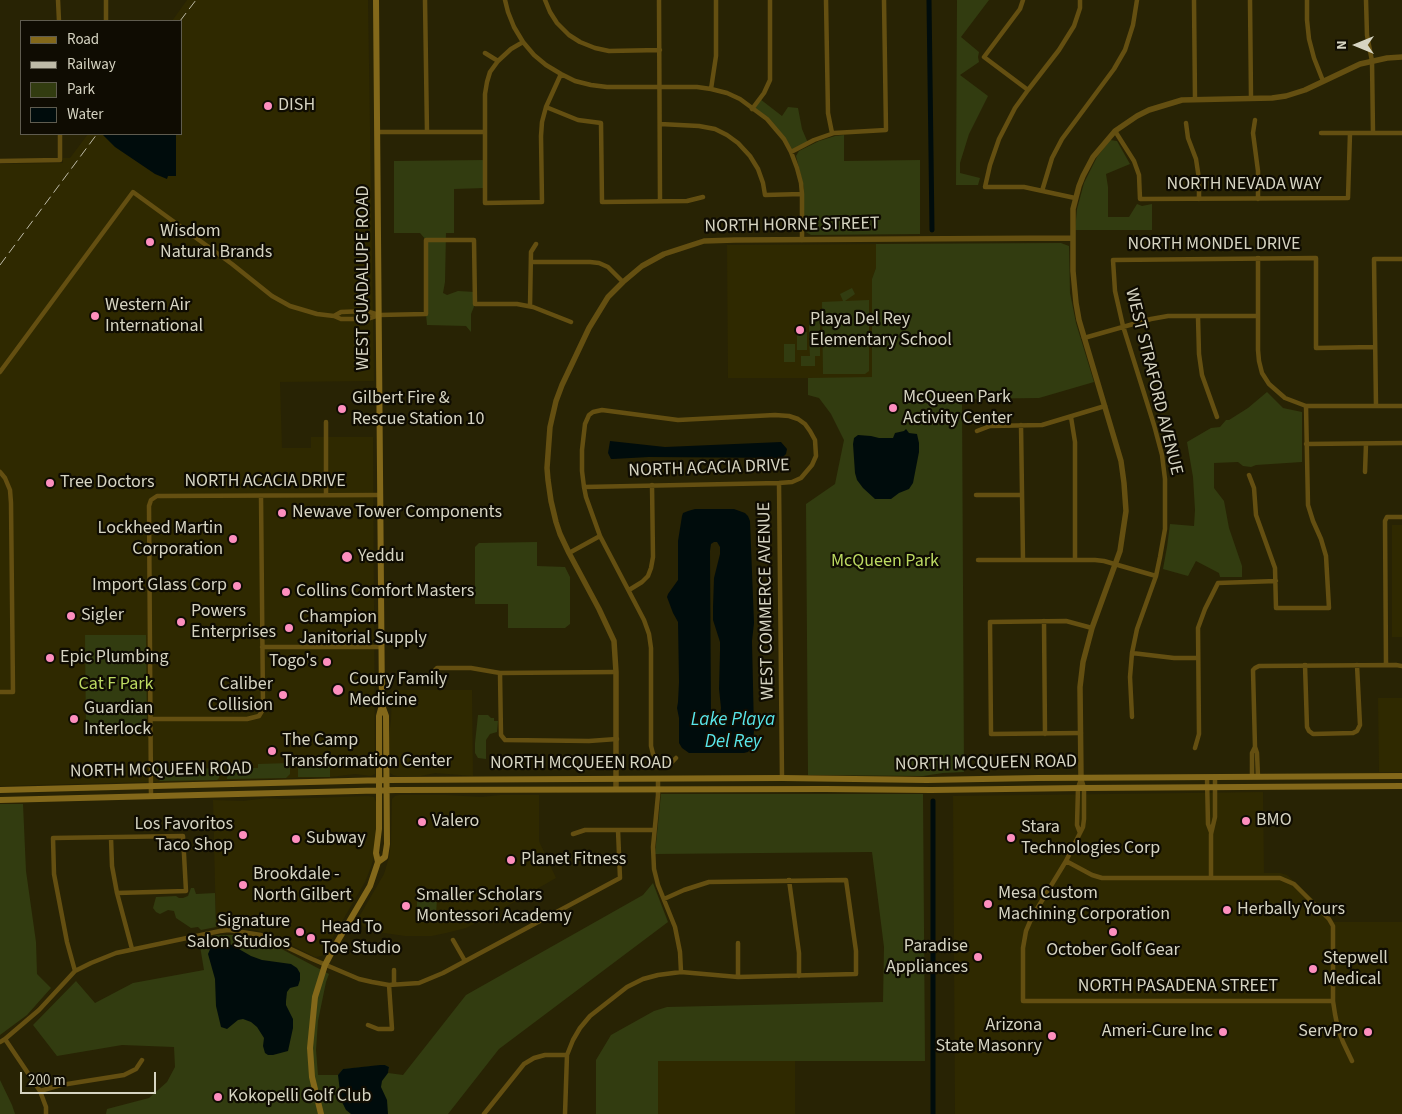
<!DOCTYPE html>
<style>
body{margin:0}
#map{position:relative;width:1402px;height:1114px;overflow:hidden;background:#282304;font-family:"Source Sans 3",sans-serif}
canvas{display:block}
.legend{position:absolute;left:20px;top:20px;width:162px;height:115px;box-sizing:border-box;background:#0f0c02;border:1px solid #5f5c4f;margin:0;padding:6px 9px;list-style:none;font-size:15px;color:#d6d4c2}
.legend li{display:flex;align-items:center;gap:10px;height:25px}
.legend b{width:25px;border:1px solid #5f5c4f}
.north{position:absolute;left:1332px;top:20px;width:50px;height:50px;-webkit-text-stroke:4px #0f0c02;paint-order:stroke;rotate:270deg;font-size:14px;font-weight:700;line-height:20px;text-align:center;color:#d6d4c2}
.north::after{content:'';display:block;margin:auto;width:18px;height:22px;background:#d6d4c2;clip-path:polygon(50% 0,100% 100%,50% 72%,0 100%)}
.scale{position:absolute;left:20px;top:1072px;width:136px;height:22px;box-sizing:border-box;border:2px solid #d6d4c2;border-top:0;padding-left:6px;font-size:15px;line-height:18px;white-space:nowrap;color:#d6d4c2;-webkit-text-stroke:4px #0f0c02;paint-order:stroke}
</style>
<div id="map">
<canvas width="1402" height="1114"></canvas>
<ul class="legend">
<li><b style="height:6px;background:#83681a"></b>Road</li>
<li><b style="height:6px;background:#bdbaa7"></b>Railway</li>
<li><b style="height:14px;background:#323c10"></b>Park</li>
<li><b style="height:14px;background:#000c0c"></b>Water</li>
</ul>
<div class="north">N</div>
<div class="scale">200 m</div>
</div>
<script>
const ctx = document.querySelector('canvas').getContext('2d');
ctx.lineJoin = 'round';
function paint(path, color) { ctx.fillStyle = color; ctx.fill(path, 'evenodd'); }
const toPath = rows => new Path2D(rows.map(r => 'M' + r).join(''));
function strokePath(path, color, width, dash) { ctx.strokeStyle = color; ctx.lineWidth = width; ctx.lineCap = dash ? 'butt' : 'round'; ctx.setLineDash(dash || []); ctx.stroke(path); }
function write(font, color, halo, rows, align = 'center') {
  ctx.font = font + ' "Source Sans 3",sans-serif'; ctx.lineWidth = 4.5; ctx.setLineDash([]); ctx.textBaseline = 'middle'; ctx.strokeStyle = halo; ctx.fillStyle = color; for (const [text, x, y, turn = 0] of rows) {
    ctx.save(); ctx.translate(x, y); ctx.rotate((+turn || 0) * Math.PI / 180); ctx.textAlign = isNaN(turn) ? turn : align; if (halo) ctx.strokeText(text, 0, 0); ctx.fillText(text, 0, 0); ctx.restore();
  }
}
const built = toPath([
 [187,0,368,0,374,381,280,382,282,448,311,448,311,437,373,437,375,771,375,774,371,776,355,774,330,777,0,786,0,164,63,163,63,158,70,158,88,134,181,134,181,21,172,21],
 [876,244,876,268,872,279,872,378,728,378,727,245],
 [1392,525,1402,525,1402,637,1392,637],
 [392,690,472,690,473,776,435,773,421,776,397,776,393,775,390,773,389,736,391,720],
 [1378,698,1402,698,1402,772,1379,772],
 [1263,792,1264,873,1280,873,1287,875,1325,910,1334,922,1402,922,1402,1114,955,1114,953,796],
 [399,795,446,795,481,797,500,795,539,795,539,841,556,878,488,917,466,928,446,933,432,936,405,936,377,932,366,928,356,922,384,874,389,857,391,843,392,799,395,796],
 [368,796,374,797,376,802,376,850,371,867,365,882,322,956,315,957,271,935,255,930,242,928,216,927,213,800,243,801,267,798,282,799],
 [795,1060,795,1114,658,1114,658,1061]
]);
const green = toPath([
 [957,0,989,0,961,37,979,52,978,57,979,62,960,75,988,96,969,134,960,163,960,173,980,178,978,185,956,185],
 [760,99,782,116,788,107,798,108,802,129,808,143,791,152,767,119,752,109],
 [844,135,844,161,920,160,920,234,811,235,804,231,804,188,796,156,799,151,819,141,835,136],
 [1110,140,1117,141,1130,164,1106,174,1108,187,1108,217,1129,217,1137,204,1142,206,1152,204,1152,230,1075,230,1077,209,1084,183,1097,157],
 [485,160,485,188,454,189,454,233,446,233,445,282,443,293,447,295,458,291,475,292,475,304,471,314,471,332,466,326,427,325,426,314,426,240,420,233,394,233,394,161],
 [1061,243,1069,246,1070,293,1076,323,1094,382,1039,398,962,399,964,772,943,773,923,776,808,775,806,504,835,484,844,440,831,414,819,398,808,395,808,378,872,377,872,279,876,268,876,244],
 [852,288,855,294,845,301,869,300,869,371,865,374,823,374,822,302,843,301,840,294],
 [809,320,820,320,820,338,809,338],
 [797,332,807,332,807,350,797,350],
 [809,340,820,340,820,356,815,356,815,366,801,366,801,356,810,356],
 [784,344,795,344,795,362,784,362],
 [1267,392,1283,408,1302,412,1302,462,1256,465,1251,467,1243,466,1238,462,1214,463,1214,488,1224,501,1229,528,1242,566,1242,577,1220,577,1219,573,1196,561,1188,576,1163,569,1167,547,1170,524,1194,526,1195,510,1193,477,1187,442,1211,428,1220,427,1226,420,1229,420,1248,408],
 [537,542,537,566,565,567,570,577,570,624,565,628,508,628,508,604,475,604,475,547,479,543],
 [85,635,146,635,147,734,86,734],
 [478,715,488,715,491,718,494,718,494,721,498,721,497,732,490,734,486,740,486,759,478,758,475,753,475,743],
 [290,763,290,774,286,778,227,779,226,768,258,768,258,764],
 [298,763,330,763,330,777,298,777],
 [155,768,160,768,162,770,219,768,219,778,217,780,160,781,155,775],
 [661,794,923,794,925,1061,658,1061,658,1114,596,1114,596,1060,611,1035,654,1011,667,1007,883,1002,884,947,872,852,655,854],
 [0,804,23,804,26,871,36,942,37,974,51,988,27,1015,0,1035],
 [653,883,668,922,499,1049,448,1114,106,1114,107,1109,149,1098,167,1082,175,1067,174,1047,122,1045,57,1056,33,1025,76,981,95,1003,133,983,204,970,199,940,217,935,240,935,258,939,276,946,329,974,326,982,318,1021,316,1050,318,1075,338,1075,343,1069,385,1065,389,1067,388,1073,403,1075,466,995,643,895],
 [191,888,194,888,196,894,215,893,216,927,201,930,198,927,191,928,176,918,174,911,168,910,160,914,156,912,153,908,156,897,176,896,179,898,183,898,188,896],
 [417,895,434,895,434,898,437,899,436,915,434,915,434,919,417,918],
 [0,1080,12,1105,15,1114,0,1114]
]);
const water = toPath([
 [104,134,176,134,176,176,168,176,167,179,155,174,115,147,103,135],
 [906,429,909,433,917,434,919,443,919,452,913,483,909,489,899,493,891,499,875,499,863,488,857,480,855,473,853,444,854,438,858,435,871,436,879,438,893,438,895,433,904,431],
 [610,441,665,447,781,442,787,449,786,454,782,458,649,457,613,459,611,459,608,453],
 [695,509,734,509,745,513,748,516,750,521,754,623,752,641,754,730,753,746,748,752,744,753,689,753,682,748,679,743,679,718,677,708,678,702,679,682,678,622,673,613,667,597,668,594,678,580,678,541,682,516,683,513,688,511],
 [714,542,717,542,720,547,720,554,714,578,713,607,713,620,720,642,720,651,719,689,721,708,720,715,716,720,712,718,711,713,710,551,711,544],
 [220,943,226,943,232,945,251,956,262,960,291,964,297,968,300,973,300,980,298,986,290,988,287,992,286,1001,286,1005,293,1019,293,1028,288,1051,273,1055,268,1055,265,1053,263,1046,264,1038,257,1027,251,1022,243,1019,238,1020,227,1029,221,1027,216,1006,215,979,208,954,211,947],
 [380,1065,385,1065,389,1067,388,1073,382,1081,381,1087,387,1100,388,1114,351,1114,346,1110,341,1100,338,1075,343,1069]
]);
const canal = toPath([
 [929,0,932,230],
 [933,801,933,1114]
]);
const minor = toPath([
 [58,0,59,21],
 [106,0,106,21],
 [425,0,427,132],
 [505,0,508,12,514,27,523,42,534,55,546,65,561,74,575,81,591,85,607,87,697,87,711,89,727,93,740,99,767,119,784,139,791,152,797,168,801,183,802,194,802,240],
 [545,0,550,12,557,23,569,35,580,42,595,48,609,51,660,50],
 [659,0,660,201],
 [826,0,828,113,832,133],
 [1023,0,1020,9,984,57,1028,90],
 [1194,0,1195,99],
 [1250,0,1251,98],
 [1307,0,1307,20,1309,39,1314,58,1323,81],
 [1366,0,1367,35,1372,61,1373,133],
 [523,42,511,49,498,61,490,72,487,82,485,94,485,203,542,202,541,136,542,122,546,107,561,74],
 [485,53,498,61],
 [711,89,716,56,716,0],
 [546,107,578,120,601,123,602,202,687,201,703,197],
 [752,109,764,93,770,80,770,0],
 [1255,120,1253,133,1258,171,1258,199],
 [1186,123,1188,138,1196,159,1199,179,1199,199],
 [660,124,699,126,715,129,727,135,738,143,750,156,758,169,763,183,765,195,802,194],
 [1115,131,1134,161,1139,175,1140,199,1348,198,1350,133],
 [378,132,485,132],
 [1321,133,1402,133],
 [791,152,814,140,834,133,886,130,884,0],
 [0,161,60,160,60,134],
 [1042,191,1052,158,1062,139,1114,69,1125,50,1133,25,1137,0],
 [1075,198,1024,187,985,187,990,165,999,139,1015,108,1028,90,1059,50,1074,26,1080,8,1080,0],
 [1258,258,1258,350,1259,361,1262,373,1269,384,1285,398,1306,406,1402,406],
 [531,262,590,262,599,263,608,267,623,282],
 [530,306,531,252,536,244],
 [334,316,341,312,366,311,379,315,426,314,426,240,474,240,475,304,517,304,533,307,571,322],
 [1198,317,1199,354,1202,375,1217,417],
 [1084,338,1151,319,1168,316,1258,316],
 [0,372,133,192,232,264,272,296,290,306,317,314,334,316,341,319,367,319,379,315],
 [1376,406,1374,259,1402,259],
 [1071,417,1075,442,1075,560],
 [326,422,326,495],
 [1021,425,1023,560],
 [977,431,990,426,1042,425,1105,406],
 [1306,444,1402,443],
 [0,472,5,478,10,490,11,503,13,692,0,692],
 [1365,472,1366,444],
 [1249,475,1254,488,1256,515,1275,568,1276,608,1329,608,1326,556,1321,539,1313,521,1308,505,1306,406],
 [779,483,782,778],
 [584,487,779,483,792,482,801,478,812,465,816,456,815,440,810,431,805,424,798,419,789,416,775,415,678,420,602,410,593,412,589,415,585,424,582,450,582,471,584,487,586,497,600,536,644,620,649,634,651,648,651,746,653,754,659,760,666,763,671,763,676,758],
 [976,495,1021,495],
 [569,553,600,536],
 [978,560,1095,560,1104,561,1156,576],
 [629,590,642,582,648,576,651,568,653,557,652,485],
 [1044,621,1045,734],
 [262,647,381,647],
 [1132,653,1174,658,1198,658],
 [1305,665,1307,727,1309,731,1313,734,1353,733,1357,731,1360,725,1357,665],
 [1386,665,1385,521,1387,517,1402,517],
 [500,673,501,735,505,740,589,741,617,739],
 [427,679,437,668,471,668,500,673,616,672],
 [1132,717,1130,677,1132,653,1137,629,1156,576,1160,557,1165,529,1165,479,1162,455,1154,425,1123,326,1115,291,1113,260,1316,258,1316,348,1375,347],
 [151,719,247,719,259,716,262,711,263,705,261,496],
 [1081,733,991,734,990,622,1066,621,1092,628],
 [1195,748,1199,734,1198,628,1205,609,1218,583,1276,581],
 [1207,777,1208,824,1211,832],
 [1252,777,1252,753,1255,747],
 [1258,777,1257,753,1255,747,1253,670,1255,668,1259,666,1396,665,1402,666],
 [1081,778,1084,788,1084,819,1083,827,1066,861,1032,917,1026,931,1023,948,1023,1001,1333,1001],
 [658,779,658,795,653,847,654,869,658,885,675,927,680,952,681,972],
 [151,796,149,506,151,500,157,496,161,496,380,495],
 [1080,833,1077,825,1078,788,1081,779],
 [573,834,585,830,654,830],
 [111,838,112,866,117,893,132,949],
 [1066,861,1092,875,1102,878,1280,878,1294,884,1329,919,1333,926,1333,1001,1335,1014,1338,1029,1343,1042,1352,1061],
 [1211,878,1211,834,1215,817,1215,777],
 [789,880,799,953,799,976],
 [453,940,465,961],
 [738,943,738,977],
 [394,970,394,984],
 [75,971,67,942,54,874,53,838,183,836,186,891,117,893],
 [368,1025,378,1029,392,1029,389,985],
 [5,1039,40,1091,46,1107,46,1114],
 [0,1042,5,1039,39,1010,75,971,91,963,116,953,220,931,229,930,261,935,312,959,359,979,372,982,389,985,419,983,443,973,620,878,618,830],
 [40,1091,61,1085,124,1075,136,1069,142,1060],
 [484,1114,524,1064,534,1058,545,1055,567,1055],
 [565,1114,567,1055,573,1040,580,1028,590,1016,627,987,643,979,658,975,681,972,738,977,856,974,856,951,846,880,709,882,684,890,664,899]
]);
const tertiary = toPath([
 [1081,778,1080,687,1083,662,1092,628,1120,551,1126,511,1124,483,1121,461,1079,320,1076,303,1073,271,1073,209,1079,186,1083,176,1093,157,1115,131,1137,116,1149,110,1182,100,1272,98,1286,96,1305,90,1360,64,1387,58,1402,57],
 [616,789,616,672,614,641,599,609,569,553,560,534,556,522,551,501,548,480,547,468,550,427,556,401,562,385,589,328,608,297,623,282,642,266,664,254,704,241,735,240,1072,238]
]);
const secondary = toPath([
 [0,790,387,780,782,778,927,780,1038,778,1402,776],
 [0,800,396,790,825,789,931,790,1082,788,1402,786],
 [378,862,385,857,387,844,386,716,382,705],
 [321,1114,312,1077,310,1048,315,997,325,965,336,944,370,886,378,862,376,853,379,829,379,716,382,705,376,0]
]);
const rail = toPath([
 [180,21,196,0],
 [0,265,97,134]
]);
const markers = [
 [268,106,5,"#fd8ebe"],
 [150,242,5,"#fd8ebe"],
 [95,316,5,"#fd8ebe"],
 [800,330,5,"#fd8ebe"],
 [893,408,5,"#fd8ebe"],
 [342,409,5,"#fd8ebe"],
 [50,483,5,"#fd8ebe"],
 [282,513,5,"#fd8ebe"],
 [233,539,5,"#fd8ebe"],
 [347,557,6,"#fd8ebe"],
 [237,586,5,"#fd8ebe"],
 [286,592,5,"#fd8ebe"],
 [71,616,5,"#fd8ebe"],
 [181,622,5,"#fd8ebe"],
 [289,628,5,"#fd8ebe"],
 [50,658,5,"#fd8ebe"],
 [327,662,5,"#fd8ebe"],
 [338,690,6,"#fd8ebe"],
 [283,695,5,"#fd8ebe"],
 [74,719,5,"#fd8ebe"],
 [272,751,5,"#fd8ebe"],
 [1246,821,5,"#fd8ebe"],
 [422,822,5,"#fd8ebe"],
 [243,835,5,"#fd8ebe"],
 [1011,838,5,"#fd8ebe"],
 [296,839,5,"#fd8ebe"],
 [511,860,5,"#fd8ebe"],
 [243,885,5,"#fd8ebe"],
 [988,904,5,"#fd8ebe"],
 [406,906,5,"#fd8ebe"],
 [1227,910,5,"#fd8ebe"],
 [300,932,5,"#fd8ebe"],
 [1113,932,5,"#fd8ebe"],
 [311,938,5,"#fd8ebe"],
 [978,957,5,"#fd8ebe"],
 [1313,969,5,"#fd8ebe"],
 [1223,1032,5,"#fd8ebe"],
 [1368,1032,5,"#fd8ebe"],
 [1052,1036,5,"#fd8ebe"],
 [218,1097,5,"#fd8ebe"]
];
const poiNames = [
 ["DISH",278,106],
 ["Wisdom",160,232],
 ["Natural Brands",160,253],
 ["Western Air",105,306],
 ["International",105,327],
 ["Playa Del Rey",810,320],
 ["Elementary School",810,341],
 ["McQueen Park",903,398],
 ["Activity Center",903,419],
 ["Gilbert Fire &",352,399],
 ["Rescue Station 10",352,420],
 ["Tree Doctors",60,483],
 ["Newave Tower Components",292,513],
 ["Lockheed Martin",223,529,"right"],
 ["Corporation",223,550,"right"],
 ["Yeddu",358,557],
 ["Import Glass Corp",227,586,"right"],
 ["Collins Comfort Masters",296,592],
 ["Powers",191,612],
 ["Enterprises",191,633],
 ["Sigler",81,616],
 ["Champion",299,618],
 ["Janitorial Supply",299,639],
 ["Epic Plumbing",60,658],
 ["Togo's",317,662,"right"],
 ["Coury Family",349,680],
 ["Medicine",349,701],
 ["Caliber",273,685,"right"],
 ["Collision",273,706,"right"],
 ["Guardian",84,709],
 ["Interlock",84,730],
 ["The Camp",282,741],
 ["Transformation Center",282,762],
 ["BMO",1256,821],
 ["Valero",432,822],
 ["Los Favoritos",233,825,"right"],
 ["Taco Shop",233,846,"right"],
 ["Stara",1021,828],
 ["Technologies Corp",1021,849],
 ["Subway",306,839],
 ["Planet Fitness",521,860],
 ["Brookdale -",253,875],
 ["North Gilbert",253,896],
 ["Mesa Custom",998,894],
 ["Machining Corporation",998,915],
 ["Smaller Scholars",416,896],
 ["Montessori Academy",416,917],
 ["Herbally Yours",1237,910],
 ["Signature",290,922,"right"],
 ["Salon Studios",290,943,"right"],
 ["Head To",321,928],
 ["Toe Studio",321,949],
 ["Paradise",968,947,"right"],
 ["Appliances",968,968,"right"],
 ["October Golf Gear",1113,951,"center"],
 ["Stepwell",1323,959],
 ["Medical",1323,980],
 ["Arizona",1042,1026,"right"],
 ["State Masonry",1042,1047,"right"],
 ["Ameri-Cure Inc",1213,1032,"right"],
 ["ServPro",1358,1032,"right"],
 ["Kokopelli Golf Club",228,1097]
];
const streetNames = [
 ["NORTH NEVADA WAY",1244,185],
 ["NORTH HORNE STREET",792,226,-1],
 ["NORTH MONDEL DRIVE",1214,245],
 ["WEST GUADALUPE ROAD",364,278,-90],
 ["WEST STRAFORD AVENUE",1153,382,76],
 ["NORTH ACACIA DRIVE",709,469,-2],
 ["NORTH ACACIA DRIVE",265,482],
 ["WEST COMMERCE AVENUE",767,601,-91],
 ["NORTH MCQUEEN ROAD",581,764],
 ["NORTH MCQUEEN ROAD",986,764,-1],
 ["NORTH MCQUEEN ROAD",161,771,-1],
 ["NORTH PASADENA STREET",1178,987]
];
const parkNames = [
 ["McQueen Park",885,562],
 ["Cat F Park",116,685]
];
const waterNames = [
 ["Lake Playa",733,721],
 ["Del Rey",733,743]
];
paint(built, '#2f2900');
paint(green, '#323c10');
paint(water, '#000c0c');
strokePath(canal, '#000c0c', 5);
strokePath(minor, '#644f11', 4.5);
strokePath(tertiary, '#644f11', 5.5);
strokePath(secondary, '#83681a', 6);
strokePath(rail, '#bdbaa7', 1, [10, 5]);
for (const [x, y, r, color] of markers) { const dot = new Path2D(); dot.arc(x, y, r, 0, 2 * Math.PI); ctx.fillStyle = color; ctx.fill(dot); strokePath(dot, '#0f0c02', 2); }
write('18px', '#d6d4c2', '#0f0c02', poiNames, 'left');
write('18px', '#d6d4c2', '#0f0c02', streetNames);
write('18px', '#bcd961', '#0f0c02', parkNames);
write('italic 19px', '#59e7eb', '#0f0c02', waterNames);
</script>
